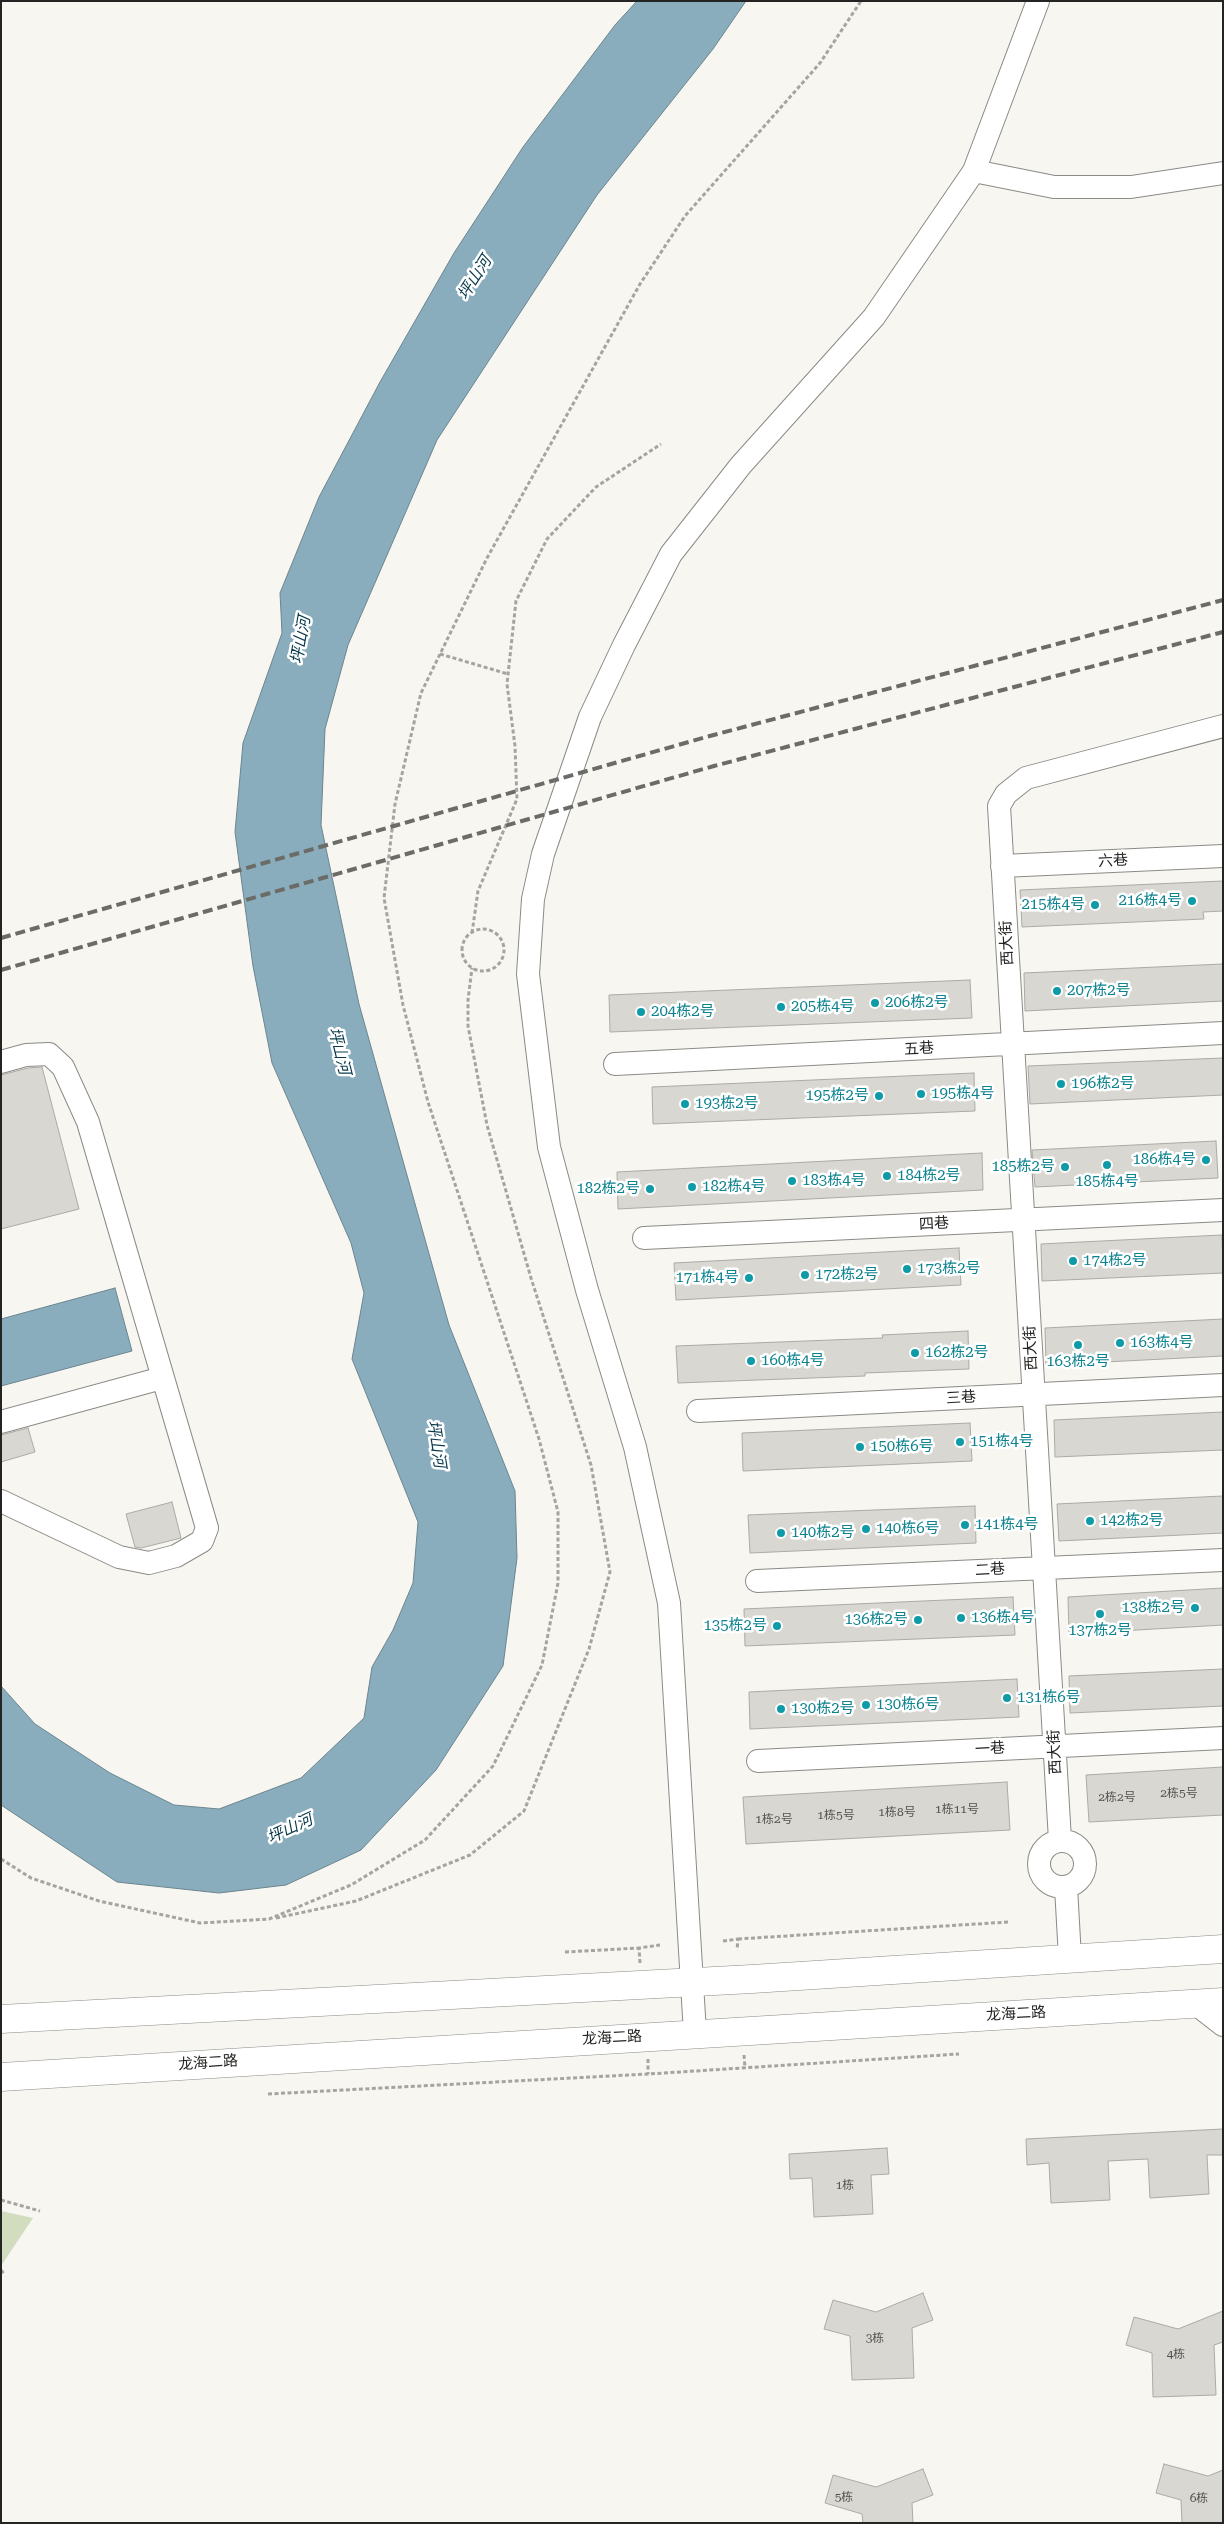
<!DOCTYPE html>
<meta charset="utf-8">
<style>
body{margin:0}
#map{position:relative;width:1224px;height:2524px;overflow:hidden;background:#f7f6f1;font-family:"Roboto Serif",serif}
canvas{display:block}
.frame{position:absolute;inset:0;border:2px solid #242422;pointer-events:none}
</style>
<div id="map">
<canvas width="1224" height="2524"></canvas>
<div class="frame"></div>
</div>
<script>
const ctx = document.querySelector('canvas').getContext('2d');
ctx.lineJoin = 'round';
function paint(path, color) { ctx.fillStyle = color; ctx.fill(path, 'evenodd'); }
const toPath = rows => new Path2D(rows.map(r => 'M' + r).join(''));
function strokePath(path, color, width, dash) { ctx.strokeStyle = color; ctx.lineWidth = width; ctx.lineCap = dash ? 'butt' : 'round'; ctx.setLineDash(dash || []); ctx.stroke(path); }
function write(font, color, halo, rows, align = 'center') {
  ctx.font = font + ' "Roboto Serif","Noto Sans SC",serif'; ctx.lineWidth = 5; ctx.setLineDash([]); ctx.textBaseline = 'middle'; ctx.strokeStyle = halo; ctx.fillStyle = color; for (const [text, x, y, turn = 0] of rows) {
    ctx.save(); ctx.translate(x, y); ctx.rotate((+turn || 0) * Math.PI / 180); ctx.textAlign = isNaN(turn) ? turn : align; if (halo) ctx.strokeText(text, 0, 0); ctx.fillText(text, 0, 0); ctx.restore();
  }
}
const green = toPath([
 [1,2211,33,2218,1,2266]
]);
const water = toPath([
 [637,1,746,1,713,49,597,195,437,440,348,645,325,729,321,825,359,1004,449,1325,515,1491,517,1558,503,1666,436,1770,361,1850,286,1885,219,1893,117,1882,1,1805,1,1686,35,1724,110,1773,174,1805,219,1809,301,1778,364,1718,372,1667,393,1630,413,1583,418,1522,352,1359,364,1293,351,1243,272,1063,253,966,235,832,243,743,282,633,280,593,319,497,380,382,454,253,523,147,615,25,637,1],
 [115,1288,132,1351,1,1386,1,1319,115,1288]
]);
const building = toPath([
 [1223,881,1223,911,1203,912,1204,919,1022,927,1020,890,1223,881],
 [1223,964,1223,1001,1025,1011,1024,973,1223,964],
 [970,980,972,1018,610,1032,609,995,970,980],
 [1223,1058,1223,1095,1030,1104,1028,1066,1223,1058],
 [42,1067,79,1209,1,1229,1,1075,28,1068,42,1067],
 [974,1073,975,1111,653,1124,652,1087,974,1073],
 [1216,1141,1218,1178,1035,1187,1032,1150,1216,1141],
 [982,1153,983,1190,618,1209,617,1172,982,1153],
 [1222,1235,1223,1273,1042,1281,1041,1244,1222,1235],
 [959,1248,961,1285,676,1300,674,1263,959,1248],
 [1223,1319,1223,1356,1046,1365,1045,1328,1223,1319],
 [968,1331,969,1369,865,1373,865,1376,678,1383,676,1346,883,1338,882,1335,968,1331],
 [1223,1412,1223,1450,1055,1457,1054,1420,1223,1412],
 [970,1423,972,1461,743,1471,742,1433,970,1423],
 [28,1428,35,1452,1,1462,1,1435,28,1428],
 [1223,1496,1223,1533,1059,1541,1057,1504,1223,1496],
 [172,1502,181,1538,141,1548,135,1547,126,1514,172,1502],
 [975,1506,976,1543,750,1553,748,1515,975,1506],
 [1223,1588,1223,1625,1069,1634,1068,1597,1223,1588],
 [1013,1597,1015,1635,745,1646,744,1609,1013,1597],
 [1223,1669,1223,1706,1070,1713,1069,1676,1223,1669],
 [1017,1679,1019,1717,750,1729,749,1692,1017,1679],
 [1223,1767,1223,1815,1089,1822,1086,1775,1223,1767],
 [1007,1782,1010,1830,746,1844,743,1797,1007,1782],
 [1223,2129,1223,2155,1207,2155,1209,2194,1150,2198,1148,2159,1108,2161,1110,2200,1051,2203,1049,2163,1027,2165,1026,2139,1223,2129],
 [887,2148,889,2174,871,2175,873,2214,814,2217,812,2178,790,2179,789,2154,887,2148],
 [923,2293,933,2320,912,2328,914,2378,852,2380,850,2336,824,2329,833,2300,876,2312,923,2293],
 [1223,2311,1223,2342,1214,2345,1216,2395,1153,2397,1152,2353,1126,2345,1134,2317,1178,2329,1223,2311],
 [1164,2464,1208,2476,1223,2470,1223,2523,1182,2523,1181,2500,1156,2493,1164,2464],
 [923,2469,933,2495,912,2503,913,2523,863,2523,862,2514,825,2503,833,2475,876,2487,923,2469]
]);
const path = toPath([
 [440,654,508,674],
 '462 950a21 21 0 1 1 42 0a21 21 0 1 1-42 0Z',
 [472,933,478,891,517,799,515,746,507,684,516,601,547,539,596,487,661,444],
 [1,1859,31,1878,99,1901,200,1923,269,1919,351,1885,425,1840,493,1766,542,1665,558,1583,558,1512,539,1439,428,1102,403,1005,384,898,395,804,421,693,487,558,640,284,685,216,820,63,861,1],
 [276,1918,356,1901,470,1855,524,1811,589,1649,610,1572,591,1465,531,1278,487,1125,468,1026,468,1000,472,968],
 [738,1939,1008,1922],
 [723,1941,738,1939,737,1950],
 [565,1952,639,1948],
 [640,1963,639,1948,660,1945],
 [744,2055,745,2068],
 [648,2059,648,2074],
 [268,2094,648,2074,959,2054],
 [1,2200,40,2211],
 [1,2270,5,2275]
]);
const minor = toPath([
 [974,171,1054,187,1131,187,1223,173],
 [1002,866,1223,856],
 [1,1062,26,1055,49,1054,63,1067,88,1122,207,1528,202,1541,176,1556,149,1563,119,1557,1,1501],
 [615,1064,1223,1033],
 [644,1238,1223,1210],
 [698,1411,1223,1385],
 [1,1422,162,1378],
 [757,1581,1223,1560],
 [758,1761,1223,1738],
 [1060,1840,999,806,1006,794,1026,778,1223,726],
 '1039 1864a23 23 0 1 1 46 0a23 23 0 1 1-46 0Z',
 [1066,1887,1070,1958],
 [1196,2004,1223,2025],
 [695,2033,669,1603,635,1447,587,1290,549,1147,528,974,533,899,543,854,590,717,624,645,671,554,741,465,874,317,974,171,1038,1]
]);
const major = toPath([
 [1,2019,752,1979,1223,1949],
 [1,2077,1223,2002]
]);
const rail = toPath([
 [1,938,706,737,1223,600],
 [1,970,714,766,1223,632]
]);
const markers = [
 [1192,901,5,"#0f9aa8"],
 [1095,905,5,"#0f9aa8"],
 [1057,991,5,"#0f9aa8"],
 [875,1003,5,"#0f9aa8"],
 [781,1007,5,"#0f9aa8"],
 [641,1012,5,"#0f9aa8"],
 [1061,1084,5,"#0f9aa8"],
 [921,1094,5,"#0f9aa8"],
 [879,1096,5,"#0f9aa8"],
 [685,1104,5,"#0f9aa8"],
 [1206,1160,5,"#0f9aa8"],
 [1107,1165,5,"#0f9aa8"],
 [1065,1167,5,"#0f9aa8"],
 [887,1176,5,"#0f9aa8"],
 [792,1181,5,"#0f9aa8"],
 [692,1187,5,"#0f9aa8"],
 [650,1189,5,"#0f9aa8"],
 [1073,1261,5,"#0f9aa8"],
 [907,1269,5,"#0f9aa8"],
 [805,1275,5,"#0f9aa8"],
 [749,1278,5,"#0f9aa8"],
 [1120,1343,5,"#0f9aa8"],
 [1078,1345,5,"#0f9aa8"],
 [915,1353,5,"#0f9aa8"],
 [751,1361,5,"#0f9aa8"],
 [960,1442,5,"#0f9aa8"],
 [860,1447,5,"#0f9aa8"],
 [1090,1521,5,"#0f9aa8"],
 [965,1525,5,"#0f9aa8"],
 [866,1529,5,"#0f9aa8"],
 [781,1533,5,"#0f9aa8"],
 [1195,1608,5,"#0f9aa8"],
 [1100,1614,5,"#0f9aa8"],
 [961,1618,5,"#0f9aa8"],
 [918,1620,5,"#0f9aa8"],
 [777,1626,5,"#0f9aa8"],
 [1007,1698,5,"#0f9aa8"],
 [866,1705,5,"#0f9aa8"],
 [781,1709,5,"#0f9aa8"]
];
const numberNames = [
 ["2栋5号",1179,1793],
 ["2栋2号",1117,1797],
 ["1栋11号",957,1809],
 ["1栋8号",897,1812],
 ["1栋5号",836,1815],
 ["1栋2号",774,1819],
 ["1栋",845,2185],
 ["3栋",875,2338],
 ["4栋",1176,2354],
 ["5栋",844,2497],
 ["6栋",1199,2498]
];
const streetNames = [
 ["六巷",1113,861,-3],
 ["西大街",1007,943,-93],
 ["五巷",919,1049,-3],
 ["四巷",934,1224,-3],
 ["西大街",1031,1348,-93],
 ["三巷",961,1398,-3],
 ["二巷",990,1570,-3],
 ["一巷",990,1749,-3],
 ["西大街",1055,1752,-93],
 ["龙海二路",1016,2014,-3],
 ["龙海二路",612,2038,-3],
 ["龙海二路",208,2063,-4]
];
const cultureNames = [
 ["216栋4号",1182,901,"right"],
 ["215栋4号",1085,905,"right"],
 ["207栋2号",1067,991],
 ["206栋2号",885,1003],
 ["205栋4号",791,1007],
 ["204栋2号",651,1012],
 ["196栋2号",1071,1084],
 ["195栋4号",931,1094],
 ["195栋2号",869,1096,"right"],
 ["193栋2号",695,1104],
 ["186栋4号",1196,1160,"right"],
 ["185栋2号",1055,1167,"right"],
 ["184栋2号",897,1176],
 ["183栋4号",802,1181],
 ["185栋4号",1107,1182,"center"],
 ["182栋4号",702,1187],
 ["182栋2号",640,1189,"right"],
 ["174栋2号",1083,1261],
 ["173栋2号",917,1269],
 ["172栋2号",815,1275],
 ["171栋4号",739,1278,"right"],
 ["163栋4号",1130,1343],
 ["162栋2号",925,1353],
 ["160栋4号",761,1361],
 ["163栋2号",1078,1362,"center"],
 ["151栋4号",970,1442],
 ["150栋6号",870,1447],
 ["142栋2号",1100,1521],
 ["141栋4号",975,1525],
 ["140栋6号",876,1529],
 ["140栋2号",791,1533],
 ["138栋2号",1185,1608,"right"],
 ["136栋4号",971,1618],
 ["136栋2号",908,1620,"right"],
 ["135栋2号",767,1626,"right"],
 ["137栋2号",1100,1631,"center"],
 ["131栋6号",1017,1698],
 ["130栋6号",876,1705],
 ["130栋2号",791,1709]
];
const waterNames = [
 ["坪山河",475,278,-58],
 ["坪山河",301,640,-80],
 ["坪山河",339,1051,76],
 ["坪山河",436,1444,81],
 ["坪山河",290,1829,-25]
];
paint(green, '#d1ddbe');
paint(water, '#8aadbd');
strokePath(water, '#6b848e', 1);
paint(building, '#d8d7d2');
strokePath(building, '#abaaa5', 1);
strokePath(minor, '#8c8a86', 24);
strokePath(major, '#8c8a86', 29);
strokePath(path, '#a5a4a1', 3, [4, 2.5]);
strokePath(minor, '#fff', 22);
strokePath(major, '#fff', 28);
strokePath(rail, '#6b6b68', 4, [10, 5]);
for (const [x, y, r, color] of markers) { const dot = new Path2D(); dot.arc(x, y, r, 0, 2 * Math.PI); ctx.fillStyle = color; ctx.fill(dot); strokePath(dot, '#fff', 2); }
write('12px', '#51514e', null, numberNames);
write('15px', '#242422', '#fff', streetNames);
write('15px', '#0d838f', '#fff', cultureNames, 'left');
write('italic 16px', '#07394c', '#fff', waterNames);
</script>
